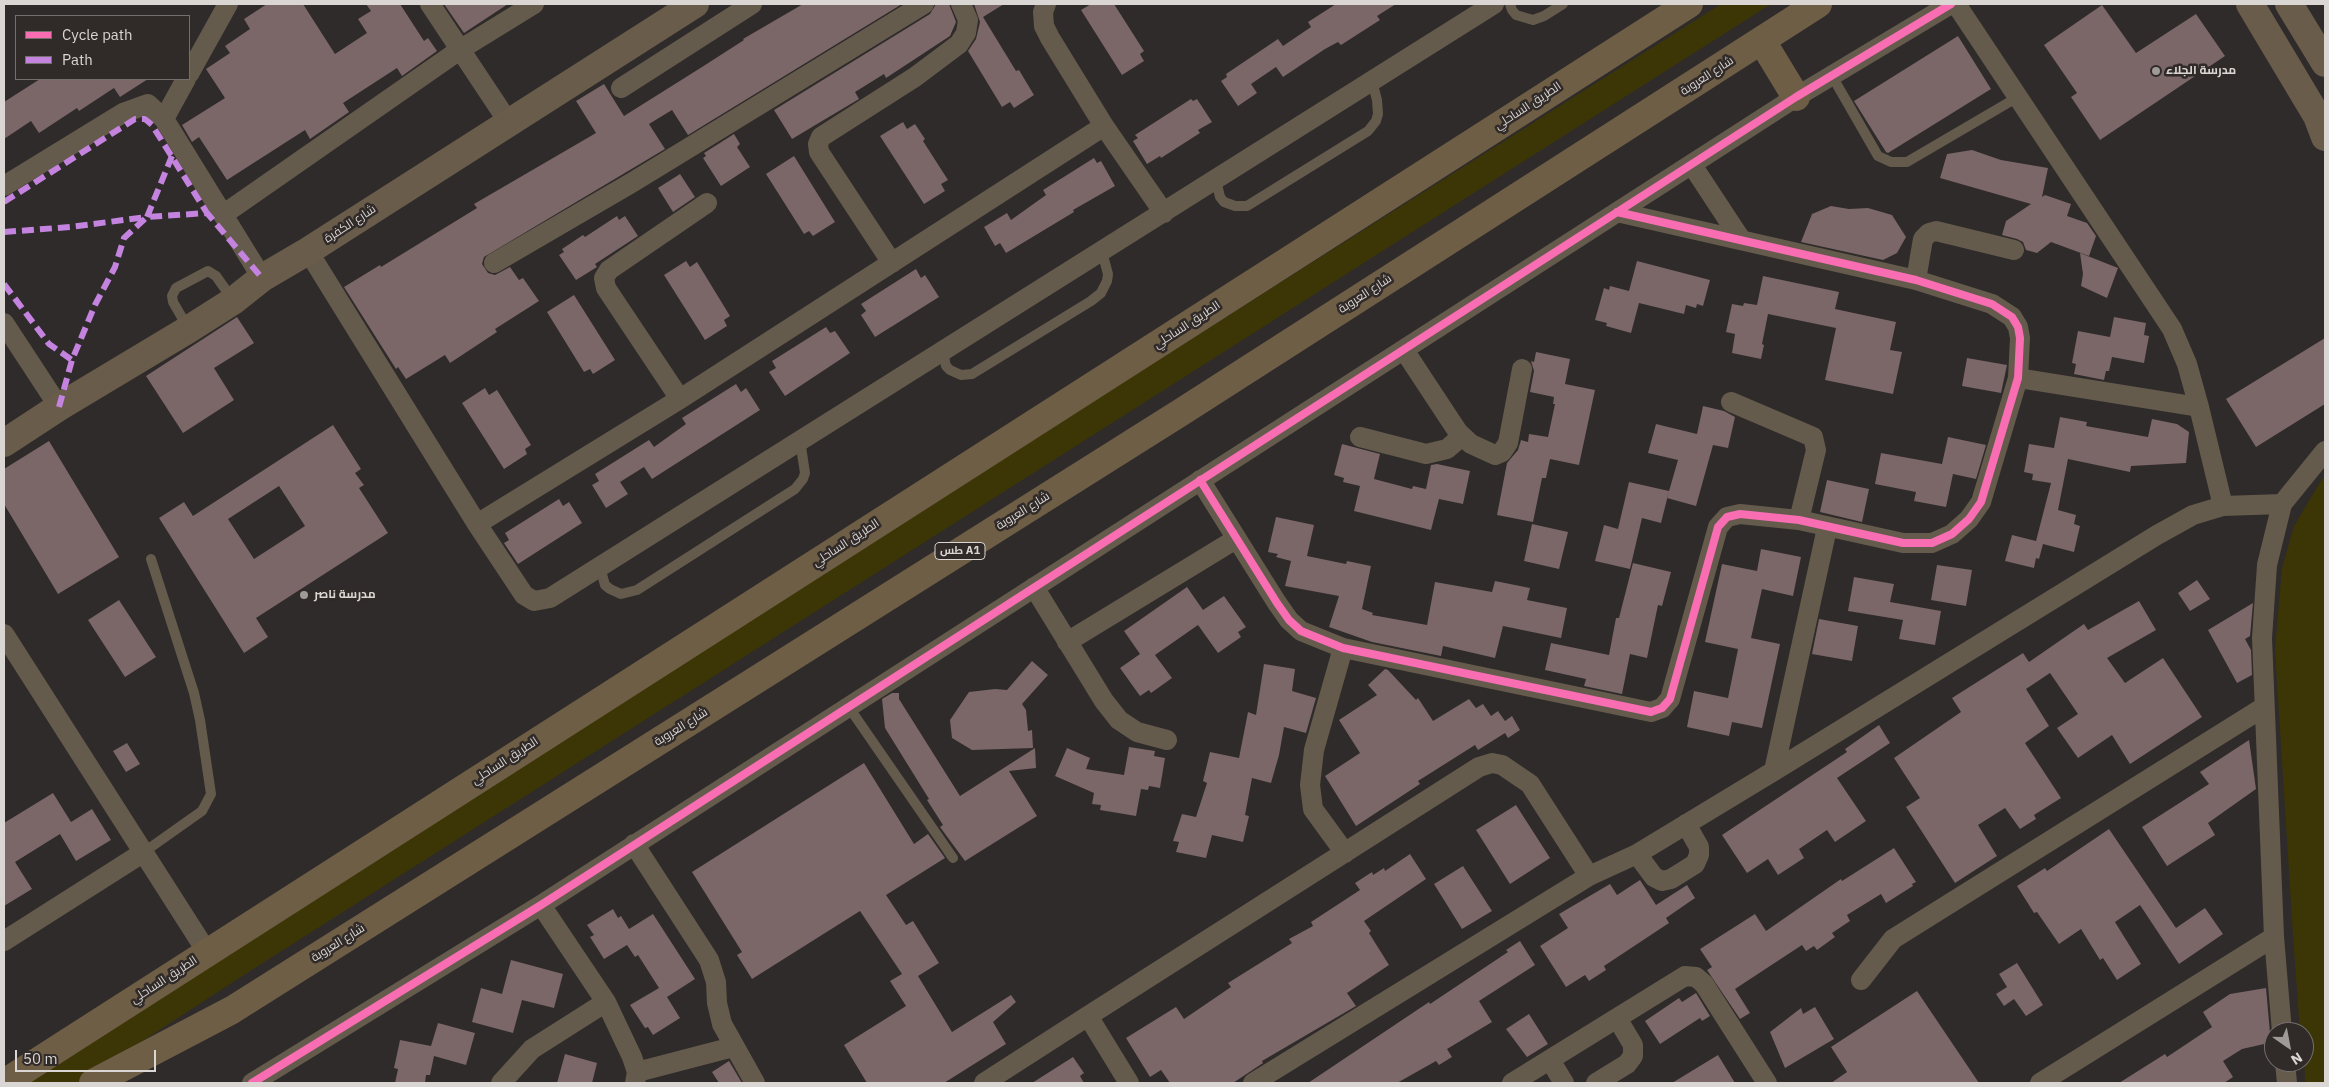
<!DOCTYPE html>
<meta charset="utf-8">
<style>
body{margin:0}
#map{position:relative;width:2329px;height:1087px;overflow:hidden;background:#2e2b2a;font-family:"IBM Plex Sans",sans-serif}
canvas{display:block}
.frame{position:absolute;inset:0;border:5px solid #dad6d4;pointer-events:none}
.legend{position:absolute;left:15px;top:15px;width:175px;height:65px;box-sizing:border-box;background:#302a28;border:1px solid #746f6d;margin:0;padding:6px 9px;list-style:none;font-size:15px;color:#dad6d4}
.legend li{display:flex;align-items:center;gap:10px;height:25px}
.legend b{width:25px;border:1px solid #746f6d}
.north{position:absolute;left:2264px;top:1022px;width:50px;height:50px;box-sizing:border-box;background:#302a28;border:1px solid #746f6d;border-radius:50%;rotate:147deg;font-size:14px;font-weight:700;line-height:20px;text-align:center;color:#dad6d4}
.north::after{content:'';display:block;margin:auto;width:18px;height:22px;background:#9e9a98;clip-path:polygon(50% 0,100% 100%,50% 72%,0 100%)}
.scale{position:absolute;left:15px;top:1050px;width:141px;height:22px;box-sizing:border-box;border:2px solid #dad6d4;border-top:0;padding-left:6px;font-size:15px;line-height:18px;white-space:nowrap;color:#dad6d4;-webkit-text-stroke:4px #302a28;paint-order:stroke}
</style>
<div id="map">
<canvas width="2329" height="1087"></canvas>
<div class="frame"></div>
<ul class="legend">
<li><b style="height:6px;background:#f96db3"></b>Cycle path</li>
<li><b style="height:6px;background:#c483df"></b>Path</li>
</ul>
<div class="north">N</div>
<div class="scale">50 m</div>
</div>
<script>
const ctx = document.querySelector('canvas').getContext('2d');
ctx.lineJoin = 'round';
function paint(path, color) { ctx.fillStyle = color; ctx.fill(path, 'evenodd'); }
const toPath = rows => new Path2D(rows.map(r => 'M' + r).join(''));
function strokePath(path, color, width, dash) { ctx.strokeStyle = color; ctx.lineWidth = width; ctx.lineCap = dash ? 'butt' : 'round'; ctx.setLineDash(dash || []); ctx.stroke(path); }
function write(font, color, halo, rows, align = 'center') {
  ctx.font = font + ' "IBM Plex Sans",Cairo,sans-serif'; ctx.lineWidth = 5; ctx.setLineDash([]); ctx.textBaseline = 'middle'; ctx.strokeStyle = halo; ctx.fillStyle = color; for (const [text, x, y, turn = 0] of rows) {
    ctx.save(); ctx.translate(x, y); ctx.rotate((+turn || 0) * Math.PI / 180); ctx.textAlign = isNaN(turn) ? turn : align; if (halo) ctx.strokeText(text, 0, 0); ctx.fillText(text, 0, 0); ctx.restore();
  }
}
const green = toPath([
 [1721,4,1771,4,247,973,78,1083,24,1083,777,601],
 [2325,474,2325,1083,2305,1083,2304,1032,2300,1032,2293,935,2275,650,2282,568,2294,526]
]);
const building = toPath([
 [267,4,303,4,335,54,367,33,358,19,371,11,366,4,400,4,424,41,428,38,437,51,402,76,397,68,343,103,349,112,310,139,305,130,227,180,199,137,192,142,182,125,225,98,206,69,230,53,225,46,250,29,244,19],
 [444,4,508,4,464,33],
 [803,4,902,4,688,135,672,110,649,124,665,149,484,257,482,264,488,273,495,275,510,267,519,280,523,278,539,301,495,329,497,332,450,363,445,355,406,379,398,367,396,369,344,287,380,265,381,267,477,208,474,204,596,133,576,101,604,84,624,116,702,67,744,40,743,39],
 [936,4,949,4,956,22,950,36,886,78,884,74,855,92,859,99,792,139,774,110,930,14],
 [974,4,1004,4,983,17,1016,71,1019,70,1034,95,1014,108,1010,102,1002,107,968,51,976,39,980,22],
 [1091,4,1114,4,1144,51,1140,54,1144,61,1122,75,1081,10],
 [1336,4,1396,4,1377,16,1380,20,1341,45,1338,42,1325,49,1283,77,1276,67,1251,84,1257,93,1238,106,1221,81,1227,77,1226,74,1278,39,1283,46,1311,27,1308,22],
 [2102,5,2136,53,2196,14,2225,56,2100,140,2071,97,2077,93,2044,45],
 [1958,36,1991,89,1888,153,1886,152,1854,101],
 [40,79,148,79,120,97,114,88,79,111,77,108,39,133,31,121,4,139,4,102],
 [1191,99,1193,101,1197,99,1212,122,1198,130,1200,133,1161,158,1160,156,1147,164,1133,141,1138,138,1135,135],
 [903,122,907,129,915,124,925,139,923,141,948,180,941,184,945,191,924,204,880,136],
 [734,134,740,144,737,147,750,167,721,186,703,158,706,156,704,153],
 [1972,150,2001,160,2048,168,2042,197,2045,195,2071,204,2067,216,2087,223,2096,236,2089,256,2051,242,2037,253,2026,250,2023,242,2017,239,2002,235,2006,221,2031,204,1940,178,1947,154],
 [794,156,835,222,813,236,809,231,804,234,766,174],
 [1094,158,1097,163,1101,161,1115,186,1073,210,1074,212,1006,253,1000,243,995,246,984,227,1007,213,1011,220,1046,195,1043,190],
 [680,174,695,197,673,212,658,188],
 [1831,206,1849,209,1868,208,1892,215,1906,237,1897,253,1883,260,1801,242,1812,214],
 [617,216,619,220,625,216,638,236,595,264,597,267,576,280,559,255,564,252,562,249,583,235,585,237],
 [2080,253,2118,268,2107,298,2081,286,2083,274],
 [686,261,690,267,697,262,730,316,724,320,727,326,705,340,664,275],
 [1637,261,1710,280,1703,306,1697,304,1696,308,1686,305,1684,314,1639,303,1631,333,1606,326,1607,323,1595,320,1604,288,1609,290,1610,286,1629,291],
 [916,269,921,278,925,275,939,297,875,337,861,315,866,311,861,304],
 [1763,276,1839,292,1835,309,1896,322,1890,350,1902,352,1893,394,1825,380,1836,328,1768,314,1762,344,1764,345,1761,359,1732,353,1735,334,1726,332,1732,304,1743,306,1744,303,1757,305],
 [574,295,615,360,593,374,590,369,584,372,547,312],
 [237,317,254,343,214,368,234,400,183,433,146,376],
 [2114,317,2146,323,2144,335,2149,336,2144,363,2112,357,2109,371,2106,371,2104,380,2074,374,2076,364,2072,363,2078,331,2110,337],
 [826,327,830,333,835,331,850,353,785,396,769,372,776,368,772,361],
 [2325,338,2325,404,2256,447,2226,399],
 [1536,352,1570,359,1565,384,1595,390,1579,465,1550,459,1546,478,1542,478,1533,522,1497,515,1507,463,1518,450,1521,440,1528,442,1529,434,1548,437,1555,404,1553,404,1554,397,1530,392,1534,371,1531,361,1534,362],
 [1967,358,2007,365,2001,393,1962,386],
 [736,384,741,392,746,388,760,410,652,479,644,467,620,482,628,494,606,508,592,485,599,481,595,474,649,440,654,447,686,424,682,418],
 [485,388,489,395,497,390,531,445,525,449,527,454,504,469,462,403],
 [1703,406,1724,411,1735,417,1728,448,1713,445,1696,506,1667,498,1678,460,1648,453,1656,424,1697,434],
 [2060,417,2087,422,2086,426,2148,437,2152,419,2177,424,2189,432,2186,463,2131,466,2130,472,2068,459,2058,510,2076,515,2074,524,2080,526,2074,552,2043,544,2039,559,2036,558,2034,568,2005,561,2012,535,2036,541,2051,483,2032,480,2033,474,2024,472,2029,444,2054,448],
 [333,425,361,469,355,473,364,485,359,488,388,533,256,618,268,637,244,653,159,518,184,502,193,516],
 [279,486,305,526,254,559,228,519],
 [1948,437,1986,445,1976,479,1953,474,1946,507,1914,501,1916,492,1875,484,1881,453,1942,464],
 [49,441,119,557,58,594,4,504,4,469],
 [1342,444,1380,454,1374,479,1412,489,1413,486,1426,489,1431,465,1437,464,1470,471,1463,504,1439,499,1431,530,1354,511,1360,486,1343,482,1344,478,1334,475],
 [1827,480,1869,489,1862,522,1820,512],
 [1629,482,1669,491,1661,523,1642,518,1630,569,1595,561,1604,525,1618,529],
 [559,499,563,506,569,502,582,523,518,564,504,543,509,540,505,533],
 [1276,517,1314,525,1307,556,1346,564,1347,561,1371,566,1362,609,1373,613,1372,615,1427,625,1435,582,1492,592,1495,581,1530,588,1527,600,1567,608,1561,638,1503,626,1495,658,1443,646,1441,656,1372,642,1329,627,1339,596,1285,586,1291,561,1276,557,1278,554,1268,552],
 [1532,524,1568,532,1559,569,1524,561],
 [1761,549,1801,557,1793,596,1762,589,1751,638,1780,644,1762,728,1732,722,1729,736,1687,727,1694,691,1728,698,1738,649,1705,642,1722,564,1757,571],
 [1633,563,1671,572,1662,606,1658,605,1647,658,1630,654,1622,694,1584,686,1586,679,1545,670,1551,643,1609,655,1616,618,1619,618],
 [1937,565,1972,570,1966,606,1931,600],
 [1854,577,1894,584,1890,602,1941,611,1935,645,1899,639,1903,620,1848,611],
 [2197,580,2210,599,2190,611,2178,593],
 [1187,587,1203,610,1224,596,1246,627,1238,632,1241,637,1218,653,1198,625,1155,655,1172,678,1151,693,1149,690,1140,696,1120,668,1140,654,1124,631],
 [119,600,156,657,125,677,88,620],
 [2139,601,2156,630,2107,658,2125,683,2163,658,2202,717,2130,764,2112,735,2078,758,2057,728,2078,714,2050,673,2026,689,2049,726,2025,743,2061,798,2034,815,2036,819,2020,829,2005,808,1978,825,1997,856,1955,883,1906,807,1920,798,1894,758,1961,712,1952,698,2023,653,2029,662,2084,624,2088,630],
 [2253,603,2250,636,2245,639,2251,650,2252,675,2237,683,2208,630],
 [1819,619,1858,626,1852,661,1812,654],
 [1032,661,1048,675,1022,704,1026,710,1028,731,1032,730,1033,748,972,750,952,738,950,720,969,692,995,689,1007,690],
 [1264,664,1295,669,1292,691,1316,698,1306,733,1284,727,1279,755,1271,783,1252,778,1245,815,1249,816,1243,842,1212,835,1206,858,1176,852,1179,842,1173,841,1182,814,1196,817,1207,783,1203,781,1210,752,1239,758,1248,712,1256,715],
 [1385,669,1388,670,1416,700,1418,698,1433,721,1469,699,1476,708,1483,704,1491,716,1498,711,1505,721,1512,716,1520,730,1508,738,1505,733,1478,750,1475,745,1418,781,1420,784,1356,826,1325,776,1360,753,1339,720,1377,695,1368,685],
 [892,693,899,693,899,699,960,796,1035,748,1036,768,1009,771,1037,816,965,861,940,827,943,825,927,800,929,799,885,728,882,699],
 [1879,725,1890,743,1837,778,1866,821,1835,842,1827,830,1799,849,1804,858,1778,875,1768,859,1747,873,1722,835,1847,752,1845,749],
 [2249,740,2256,789,2208,823,2215,835,2167,866,2142,827,2209,784,2200,772],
 [127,743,140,764,126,772,113,751],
 [1129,747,1155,751,1154,756,1165,758,1160,788,1149,786,1148,790,1141,789,1136,816,1100,810,1101,805,1092,804,1094,793,1055,776,1067,748,1090,758,1086,769,1124,775],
 [864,763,914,844,928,834,945,858,886,895,906,925,913,921,939,963,918,976,952,1032,1011,995,1016,1002,993,1022,1006,1044,944,1083,867,1083,844,1045,906,1006,890,981,902,974,860,911,752,979,737,955,742,952,692,872],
 [53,793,71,822,92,809,111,840,76,861,60,834,15,862,32,889,4,906,4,823],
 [1516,805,1550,858,1510,884,1476,830],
 [2109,829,2176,928,2205,908,2223,934,2179,964,2140,905,2115,922,2141,964,2117,980,2103,958,2100,960,2081,929,2059,944,2037,912,2034,913,2017,886,2045,868,2047,871],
 [1894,848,1916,882,1912,884,1913,886,1886,903,1881,894,1847,915,1850,921,1832,933,1835,937,1817,950,1814,946,1806,951,1802,945,1735,989,1750,1013,1740,1019,1707,970,1712,967,1700,949,1755,914,1766,931,1841,879,1842,881],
 [1410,854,1426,879,1364,921,1371,931,1369,933,1389,965,1347,993,1356,1006,1262,1061,1263,1063,1233,1083,1170,1083,1161,1070,1150,1077,1126,1038,1176,1007,1184,1019,1231,987,1228,983,1292,943,1289,939,1313,926,1311,922,1360,890,1355,883,1372,872,1373,875,1384,868,1385,871],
 [1463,866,1492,911,1462,929,1434,884],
 [1640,880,1656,905,1687,885,1695,898,1666,918,1669,923,1604,966,1606,970,1589,981,1585,975,1566,987,1540,946,1568,928,1559,914,1610,884,1617,895],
 [613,909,618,918,621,916,629,929,653,914,695,979,667,997,680,1018,653,1035,648,1027,645,1028,630,1005,659,988,638,955,635,957,627,945,604,959,590,937,594,935,587,925],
 [1520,941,1535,965,1479,1001,1492,1022,1447,1049,1452,1057,1439,1065,1436,1061,1397,1083,1308,1083,1429,1002,1430,1004,1508,952,1506,950],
 [511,960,563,974,554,1008,522,1000,513,1033,472,1022,481,988,502,994],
 [2017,963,2043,1005,2026,1016,2014,999,2004,1006,1996,994,2007,987,1999,974],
 [2266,988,2270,1033,2273,1042,2242,1049,2223,1061,2233,1077,2224,1083,2119,1083,2165,1054,2167,1057,2212,1027,2203,1012,2230,994],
 [1917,991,1979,1083,1831,1083,1847,1072,1831,1047],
 [1696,993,1710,1016,1702,1021,1700,1018,1660,1044,1645,1021,1679,998,1682,1002],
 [1815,1007,1834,1039,1785,1068,1770,1032,1801,1008,1803,1014],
 [1529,1014,1548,1044,1527,1057,1506,1029],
 [438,1023,475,1033,466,1065,434,1056,430,1075,426,1075,425,1083,395,1083,398,1069,394,1068,400,1040,431,1046],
 [565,1054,597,1063,592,1083,557,1083],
 [1718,1055,1735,1083,1672,1083],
 [1073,1057,1084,1073,1080,1076,1084,1083,1032,1083],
 [729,1061,742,1083,719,1083,712,1072]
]);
const lane = toPath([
 [1510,4,1512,10,1516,15,1533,20,1544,16,1563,4],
 [1832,76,1878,156,1891,162,1907,162,2018,97],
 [1216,180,1220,197,1224,202,1235,206,1247,206,1368,131,1376,121,1378,114,1377,100,1372,81],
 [188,328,173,302,172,296,176,288,208,271,216,276,233,300],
 [943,352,946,366,950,370,961,375,972,374,1091,301,1101,293,1107,281,1108,274,1102,252],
 [600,567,605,585,610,589,621,594,637,590,795,489,803,479,805,473,800,440],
 [848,706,953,858],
 [144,852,202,811,211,794,200,720,194,693,151,559]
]);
const street = toPath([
 [430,4,509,123],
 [1046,4,1043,12,1044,26,1050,38,1104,126,1164,213],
 [1956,4,2172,329,2187,364,2199,407,2223,506],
 [189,74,228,4],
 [621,88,752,4],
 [164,119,186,79],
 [1692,165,1740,238],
 [4,186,123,113,148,104,164,119,262,278],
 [224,214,461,49,534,4],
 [308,251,477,524,524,595,534,601,550,598,1494,4],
 [494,263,633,182,924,4],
 [892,263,819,152,818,144,821,137,915,77,959,44,966,33,968,20,961,4],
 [1916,280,1923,239,1929,233,1936,231,2014,250],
 [4,323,59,407],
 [1404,350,1458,432,1471,444,1495,455,1502,452,1508,443,1522,369],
 [2018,378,2199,407],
 [680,399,606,288,604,278,609,270,707,203],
 [1731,402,1813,437,1816,450,1799,520],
 [1360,437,1426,454,1447,449,1462,436],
 [1200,480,1277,603,1289,620,1301,631,1343,648,1651,712,1662,708,1670,699,1718,527,1727,517,1740,514,1799,520,1903,543,1932,543,1952,534,1969,519,1981,502,2018,378,2020,338,2018,327,2012,317,1992,304,1916,280,1617,212],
 [477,524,680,399,1104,126],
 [1034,587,1104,701,1119,720,1137,732,1167,740],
 [4,634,207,952],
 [1067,642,1236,539],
 [1343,648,1314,750,1310,785,1313,809,1345,853],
 [1774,771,1827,528],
 [634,844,709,960,716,982,717,1003,722,1024,755,1083],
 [1637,854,1654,877,1662,881,1671,879,1695,864,1699,855,1699,847,1686,824],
 [541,905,606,1002,632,1057,637,1072,635,1083],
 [2274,937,2282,1032],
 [4,941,144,852],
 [1861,980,1893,939,2264,707],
 [1088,1016,1479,767,1492,763,1502,765,1530,784,1589,876],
 [1550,1060,1564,1083],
 [2285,1062,2287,1083],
 [637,1072,733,1047],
 [252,1083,541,905,1796,97,1951,4],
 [501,1083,532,1049,606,1002],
 [984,1083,1088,1016,1129,1083],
 [1253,1083,1589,876,1637,854,1774,771,2157,535,2193,515,2223,506,2282,504],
 [1512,1083,1685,976,1696,977,1704,984,1767,1083],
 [1596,1083,1627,1064,1633,1056,1633,1045,1617,1018],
 [2040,1083,2274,937,2262,638,2267,565,2282,504,2325,451]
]);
const secondary = toPath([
 [2250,4,2317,116,2325,137],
 [2289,4,2325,63],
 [4,443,59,407,189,329,233,301,262,278,308,251,695,4]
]);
const highway = toPath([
 [1762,41,1796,97],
 [4,1083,1689,4],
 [93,1083,232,1010,1183,411,1818,4]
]);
const quiet = toPath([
 [4,202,135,119,145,119,152,125,207,213],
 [4,232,70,227,147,217,172,156],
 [4,284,49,344,72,360],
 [59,407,72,360,95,305,115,267,124,238,147,217,207,213,262,278]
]);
const cycleway = toPath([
 [1200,480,1277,603,1289,620,1301,631,1343,648,1651,712,1662,708,1670,699,1718,527,1727,517,1740,514,1799,520,1903,543,1932,543,1952,534,1969,519,1981,502,2018,378,2020,338,2018,327,2012,317,1992,304,1916,280,1617,212],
 [252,1083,541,905,1796,97,1951,4]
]);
const markers = [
 [2156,71,5,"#9e9a98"],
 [304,595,5,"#9e9a98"]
];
const shields = [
 [960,551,50]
];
const shieldNames = [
 ["طس A1",960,551]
];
const poiNames = [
 ["مدرسة الجلاء",2166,71],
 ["مدرسة ناصر",314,595]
];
const streetNames = [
 ["شارع العروبة",1707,76,-33],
 ["الطريق الساحلي",1528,106,-33],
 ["شارع الكفرة",350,224,-33],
 ["شارع العروبة",1365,294,-33],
 ["الطريق الساحلي",1187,325,-33],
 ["شارع العروبة",1023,511,-32],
 ["الطريق الساحلي",846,543,-33],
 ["شارع العروبة",681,727,-32],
 ["الطريق الساحلي",505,761,-33],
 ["شارع العروبة",338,943,-32],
 ["الطريق الساحلي",164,980,-33]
];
paint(green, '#3c3606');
paint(building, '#7b6668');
strokePath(lane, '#655b4c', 10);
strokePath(street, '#655b4c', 20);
strokePath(secondary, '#695c4b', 28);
strokePath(highway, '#6e5e46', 28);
strokePath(quiet, '#c483df', 6, [12, 6]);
strokePath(cycleway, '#f96db3', 8);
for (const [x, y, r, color] of markers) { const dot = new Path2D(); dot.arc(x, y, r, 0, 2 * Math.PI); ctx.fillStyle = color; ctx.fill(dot); strokePath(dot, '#302a28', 2); }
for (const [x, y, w] of shields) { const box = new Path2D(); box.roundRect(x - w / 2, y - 8.5, w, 17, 4); ctx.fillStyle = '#302a28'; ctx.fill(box); strokePath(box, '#dad6d4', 1); }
write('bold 11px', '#dad6d4', null, shieldNames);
write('bold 12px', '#dad6d4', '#302a28', poiNames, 'left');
write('12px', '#dad6d4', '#302a28', streetNames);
</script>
